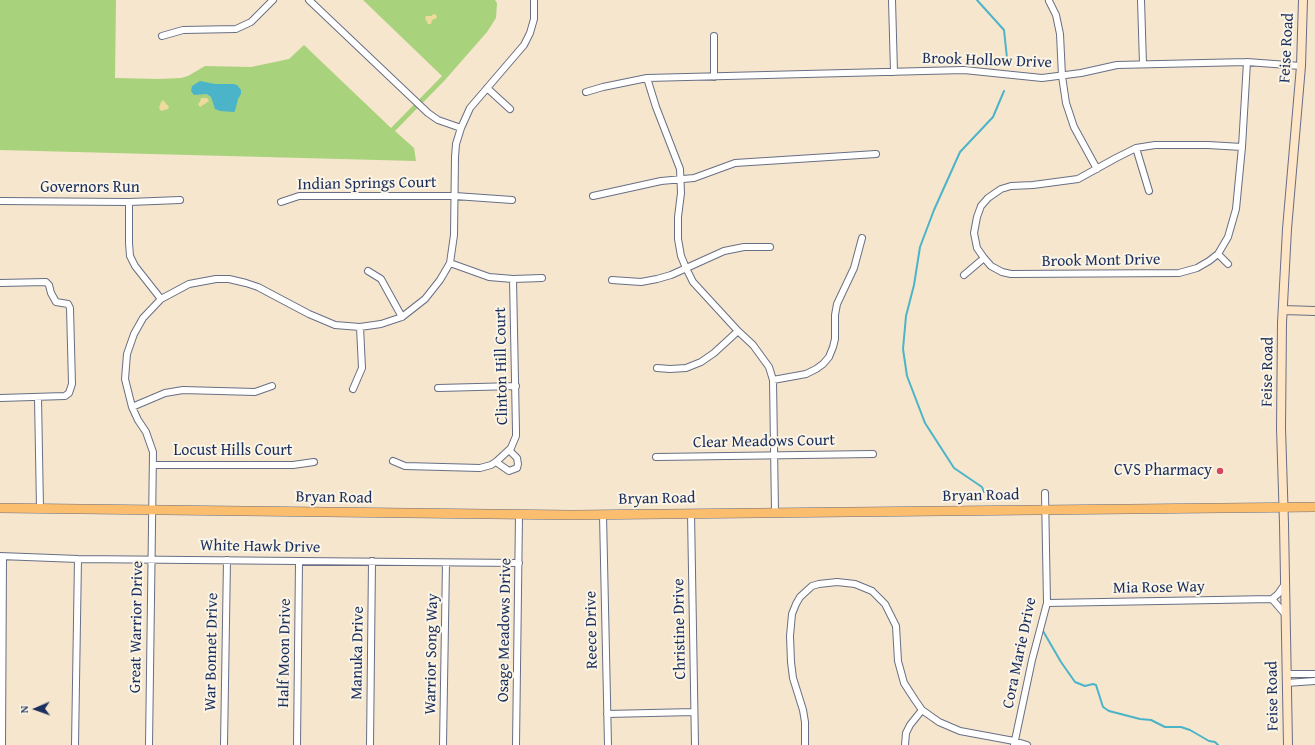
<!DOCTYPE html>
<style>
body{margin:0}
#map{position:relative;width:1315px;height:745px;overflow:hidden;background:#f6e6cd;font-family:"Gentium Book Plus",serif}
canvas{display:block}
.north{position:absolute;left:16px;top:689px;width:40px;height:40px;-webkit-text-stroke:3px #fcf5e5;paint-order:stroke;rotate:268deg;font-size:11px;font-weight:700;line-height:16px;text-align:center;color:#1b2f5e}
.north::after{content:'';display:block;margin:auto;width:14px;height:18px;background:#1b2f5e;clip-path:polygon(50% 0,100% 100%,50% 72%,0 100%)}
</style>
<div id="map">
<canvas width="1315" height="745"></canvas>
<div class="north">N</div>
</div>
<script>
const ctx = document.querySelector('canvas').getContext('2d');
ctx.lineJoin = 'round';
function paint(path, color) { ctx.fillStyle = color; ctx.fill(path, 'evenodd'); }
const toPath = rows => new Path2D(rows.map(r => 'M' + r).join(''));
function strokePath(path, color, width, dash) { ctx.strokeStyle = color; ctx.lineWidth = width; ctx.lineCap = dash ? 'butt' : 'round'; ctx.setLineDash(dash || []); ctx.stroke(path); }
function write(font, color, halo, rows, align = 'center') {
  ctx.font = font + ' "Gentium Book Plus",serif'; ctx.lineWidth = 4; ctx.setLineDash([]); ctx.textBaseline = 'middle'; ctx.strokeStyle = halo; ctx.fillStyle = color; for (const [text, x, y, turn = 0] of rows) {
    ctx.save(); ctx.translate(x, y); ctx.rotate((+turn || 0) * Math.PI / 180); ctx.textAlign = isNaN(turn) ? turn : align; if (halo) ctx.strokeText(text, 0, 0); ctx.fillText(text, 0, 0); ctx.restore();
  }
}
const green = toPath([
 [0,0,116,0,115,78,159,79,181,78,188,76,205,66,251,67,289,59,304,45,391,128,442,76,363,0,495,0,497,3,496,18,487,32,445,80,395,131,414,148,416,161,0,150]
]);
const sand = toPath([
 [434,14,436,15,437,18,432,20,431,24,428,24,425,18,426,16,431,16],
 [201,98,207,98,209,101,200,107,198,104,200,102],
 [163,100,169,107,168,109,161,111,159,108,161,102]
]);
const water = toPath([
 [200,81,215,84,233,84,237,85,241,90,241,94,238,99,235,111,234,112,220,111,215,109,211,97,207,94,194,95,191,91,192,86]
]);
const stream = toPath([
 [977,0,1004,30,1007,58],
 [984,492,982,487,954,468,925,423,907,376,903,349,906,316,914,285,920,247,934,210,960,152,993,117,1004,91],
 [1043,631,1061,662,1075,682,1085,686,1093,684,1096,685,1103,707,1109,711,1140,719,1151,720,1165,727,1181,727,1190,730,1209,741,1215,742,1218,745]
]);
const street = toPath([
 [309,0,428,113,438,120,461,128],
 [892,0,894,72],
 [1141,0,1143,64],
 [1049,1,1056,15,1060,34,1062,76,1066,103,1074,127,1097,169],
 [162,36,183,30,236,29,251,22,273,0],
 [714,36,714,77],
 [647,78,656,107,680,169,681,193,678,217,678,239,681,256,686,268,693,282,738,331,753,345,769,367,773,380,775,512],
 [487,88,510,109],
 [586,92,603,87,647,78,964,70,1042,78,1081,73,1117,65,1247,62,1301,66],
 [1242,147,1208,145,1155,145,1136,148,1116,158,1078,179,1033,185,1011,186,1001,189,988,198,981,206,977,217,974,233,977,248,984,258,991,266,1002,272,1011,274,1179,273,1197,268,1209,261,1218,254,1228,237,1236,209,1242,147,1247,62],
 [1136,148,1149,191],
 [593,196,661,181,694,178,735,163,876,154],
 [0,201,129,202,180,200],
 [129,202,129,243,130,256,135,266,161,299],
 [281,202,299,196,455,196,512,200],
 [1218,254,1228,264],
 [450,263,489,277,513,279,542,278],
 [368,271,381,279,402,317],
 [964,275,984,258],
 [612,280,641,282,657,279,671,275,724,251,744,247,770,247],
 [0,283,46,282,49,285,51,293,56,302,68,304,70,308,72,384,69,393,65,396,0,398],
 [657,368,670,369,686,368,701,362,714,353,738,331],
 [773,380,806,374,816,369,823,364,829,357,833,347,835,339,835,315,837,304,854,268,862,238],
 [438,388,516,386],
 [353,389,362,368,360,327],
 [38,398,40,508],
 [132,407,165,393,183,390,255,392,272,386],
 [656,457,873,454],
 [393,461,405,466,480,468,491,465,497,461,511,448,516,436,516,431,513,279],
 [496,462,509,471,517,468,518,464,517,458,509,450],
 [153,465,293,465,314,462],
 [691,513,695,745],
 [603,515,608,745],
 [0,556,78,559,519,563],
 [1272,599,1285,614],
 [1047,603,1272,599,1278,594,1285,584],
 [1286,674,1315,674],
 [1286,683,1315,681],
 [607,714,694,712],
 [2,745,3,557],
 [75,745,78,559],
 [149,745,153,452,146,432,138,420,132,407,125,379,127,354,134,334,143,318,161,299,189,284,216,279,229,279,246,283,258,287,309,314,335,325,360,327,381,324,402,317,425,299,440,280,450,263,454,235,455,157,456,144,461,128,470,108,524,45,530,33,534,19,534,0],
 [224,745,227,560],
 [297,745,299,561],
 [370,745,372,561],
 [443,745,446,563],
 [516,745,519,515],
 [805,745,805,722,803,710,793,678,791,662,790,636,792,614,796,604,800,597,812,586,819,584,837,582,855,584,872,591,885,604,896,626,898,661,904,683,915,700,922,710,939,722,960,731,1014,741,1027,745],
 [905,745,906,733,910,725,922,710],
 [1014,745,1032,660,1047,603,1045,493]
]);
const secondary = toPath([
 [1283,310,1315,311],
 [1288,745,1284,524,1281,428,1282,323,1287,229,1301,66,1303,0]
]);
const primary = toPath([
 [0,508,572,515,1315,507]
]);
const markers = [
 [1220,471,4,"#d1495b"]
];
const streetNames = [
 ["Feise Road",1287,48,-87],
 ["Brook Hollow Drive",987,61,2],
 ["Indian Springs Court",367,184,-1],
 ["Governors Run",90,188],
 ["Brook Mont Drive",1101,261,-1],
 ["Clinton Hill Court",502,366,-91],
 ["Feise Road",1268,372,-89],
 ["Clear Meadows Court",764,442,-1],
 ["Locust Hills Court",233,451],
 ["Bryan Road",981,496,-1],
 ["Bryan Road",334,498,1],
 ["Bryan Road",657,499,-1],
 ["White Hawk Drive",260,547,1],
 ["Mia Rose Way",1159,588,-1],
 ["Great Warrior Drive",137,627,-89],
 ["Christine Drive",680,629,-91],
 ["Osage Meadows Drive",505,630,-89],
 ["Reece Drive",592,630,-91],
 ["War Bonnet Drive",212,652,-89],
 ["Half Moon Drive",285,653,-89],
 ["Manuka Drive",358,653,-89],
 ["Cora Marie Drive",1020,653,-78],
 ["Warrior Song Way",432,654,-89],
 ["Feise Road",1273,696,-91]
];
const poiNames = [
 ["CVS Pharmacy",1212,471]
];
paint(green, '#a9d27d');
paint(sand, '#eeda9e');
paint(water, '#4bb4c9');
strokePath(stream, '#4bb4c9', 2);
strokePath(street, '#686f85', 8);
strokePath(secondary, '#686f85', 10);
strokePath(primary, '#686f85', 10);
strokePath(street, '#fff', 6);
strokePath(secondary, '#fde5c5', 8);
strokePath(primary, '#fbbd6e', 9);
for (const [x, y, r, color] of markers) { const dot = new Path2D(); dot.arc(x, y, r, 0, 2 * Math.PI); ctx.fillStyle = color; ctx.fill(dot); strokePath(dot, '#fcf5e5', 1.5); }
write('16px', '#1b2f5e', '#fcf5e5', streetNames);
write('16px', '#1b2f5e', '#fcf5e5', poiNames, 'right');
</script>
